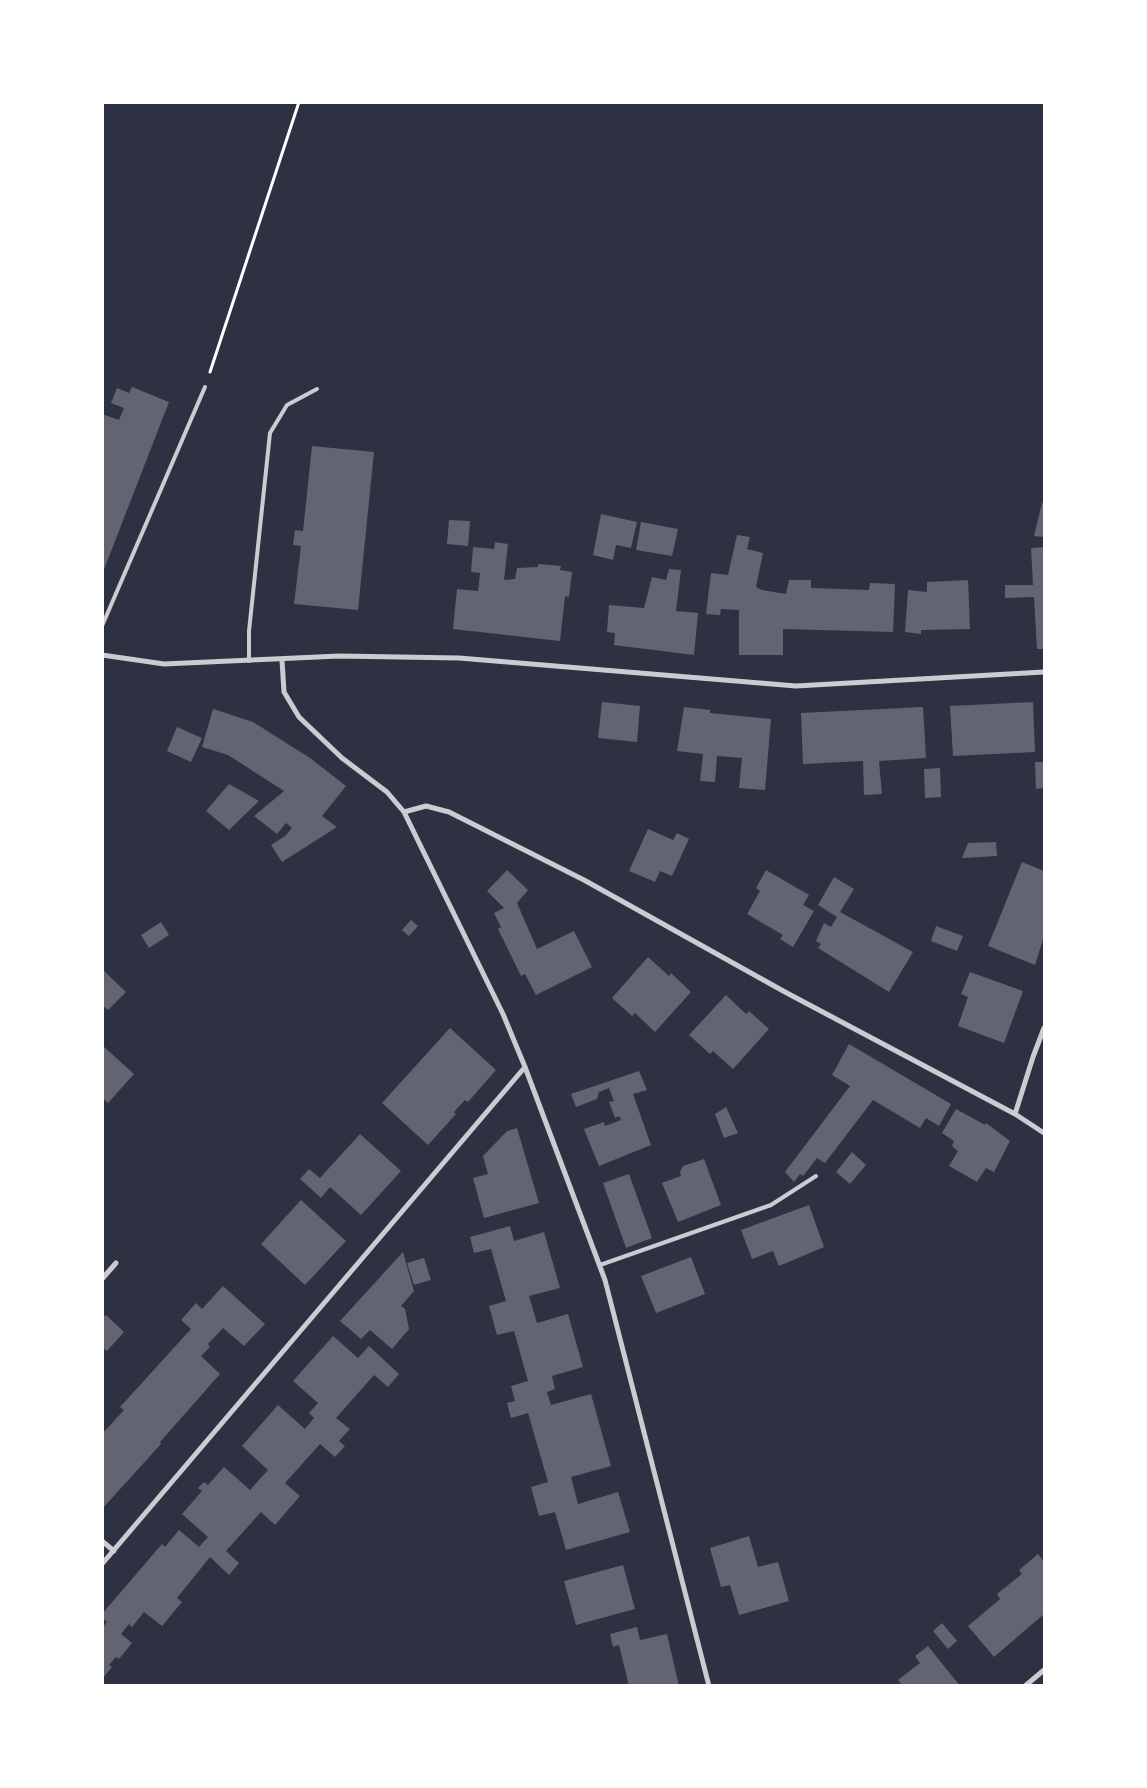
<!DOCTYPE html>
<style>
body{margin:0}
#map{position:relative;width:1147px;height:1788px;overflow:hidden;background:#2d3142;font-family:"PT Sans",sans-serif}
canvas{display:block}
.frame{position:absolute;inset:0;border:104px solid #fff;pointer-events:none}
</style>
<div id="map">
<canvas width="1147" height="1788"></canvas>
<div class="frame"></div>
</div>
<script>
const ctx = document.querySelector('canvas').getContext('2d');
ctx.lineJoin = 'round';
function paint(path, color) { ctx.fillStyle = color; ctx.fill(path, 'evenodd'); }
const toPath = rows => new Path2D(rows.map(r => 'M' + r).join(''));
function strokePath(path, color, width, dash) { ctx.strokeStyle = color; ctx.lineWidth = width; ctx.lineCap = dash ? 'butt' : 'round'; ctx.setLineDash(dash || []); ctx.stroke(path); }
const building = toPath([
 [132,387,169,402,103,572,102,414,119,420,124,408,111,403,117,388,129,393],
 [312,446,374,452,358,610,294,604,301,546,293,545,295,530,303,531],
 [1042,503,1044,503,1044,537,1034,536],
 [601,514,637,522,631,548,616,545,613,560,593,555],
 [449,520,470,521,468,546,447,544],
 [641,522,678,529,672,556,636,550],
 [737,535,750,537,747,549,763,553,756,587,762,590,786,594,789,580,811,580,811,588,869,590,870,583,895,584,893,632,783,629,783,655,739,655,739,610,721,609,720,615,706,614,711,573,728,575],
 [495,542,508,544,504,580,515,579,517,568,538,567,538,564,561,566,560,570,572,572,569,597,565,596,560,641,453,629,457,589,478,591,480,573,471,572,473,547,494,549],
 [1044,547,1044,649,1037,649,1034,597,1005,598,1005,585,1033,585,1031,548],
 [669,569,681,570,676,611,698,613,694,655,614,645,615,633,607,632,609,605,644,608,652,577,666,580],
 [968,580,970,629,921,630,921,634,905,632,908,590,927,592,927,582],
 [602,702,640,706,637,742,598,738],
 [1033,702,1035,752,953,756,950,706],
 [684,707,710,710,710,713,771,719,765,790,739,788,742,758,717,756,715,782,700,781,703,754,677,751],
 [923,707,926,758,879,761,882,794,864,795,863,761,803,764,801,713],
 [213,709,253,722,310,758,346,786,322,816,337,827,282,862,271,845,285,836,292,828,286,823,277,834,254,816,284,791,228,755,202,747],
 [177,727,202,738,191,762,167,751],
 [1035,762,1044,762,1044,788,1036,789],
 [940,768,941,797,925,798,924,769],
 [229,784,259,801,229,830,206,811],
 [648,829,673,840,677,833,689,839,672,876,660,871,655,882,629,871],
 [996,842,997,856,962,858,968,843],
 [1022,862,1044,871,1044,936,1035,965,988,946],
 [507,870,528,890,517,903,537,949,574,931,592,967,536,995,525,974,521,976,498,929,501,927,494,913,504,908,487,891],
 [766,870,809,895,803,905,814,911,793,947,780,939,783,935,747,914,760,891,756,888],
 [834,877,854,889,840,912,913,952,889,992,818,948,821,944,816,941,824,923,831,927,837,917,818,905],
 [411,920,418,926,409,936,402,930],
 [161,922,169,935,149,948,141,935],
 [936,926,963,936,957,951,931,941],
 [648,957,669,976,671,973,691,992,655,1032,635,1013,632,1016,612,998],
 [102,969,126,992,108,1010,102,1005],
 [970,972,1023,991,1004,1043,958,1026,968,997,961,994],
 [726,995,746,1014,749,1011,769,1029,733,1069,713,1051,710,1054,689,1035],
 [450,1028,496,1070,468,1102,465,1100,454,1112,456,1114,428,1145,382,1103],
 [849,1044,951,1104,939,1126,926,1118,920,1128,873,1100,825,1163,817,1158,803,1176,800,1174,794,1182,785,1172,850,1086,832,1075],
 [102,1045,134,1074,108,1103,102,1098],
 [639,1071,647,1090,633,1094,651,1145,599,1166,584,1129,604,1122,605,1126,621,1120,619,1116,615,1118,609,1102,614,1101,609,1088,599,1092,597,1099,576,1107,571,1094],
 [726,1107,738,1133,724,1138,715,1114],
 [956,1109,985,1125,986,1123,1010,1141,994,1172,986,1168,977,1182,949,1166,958,1151,952,1146,954,1141,942,1133],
 [517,1128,539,1203,484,1218,473,1178,488,1174,483,1156,507,1131],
 [360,1134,401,1171,361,1215,330,1187,321,1198,300,1179,309,1169,320,1178],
 [852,1152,866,1165,850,1184,836,1172],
 [704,1159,721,1205,678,1222,662,1183,681,1176,680,1172,683,1166],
 [629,1174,652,1238,626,1248,603,1183],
 [301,1200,346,1241,305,1285,261,1244],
 [809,1205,824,1247,779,1266,773,1251,752,1259,741,1230],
 [510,1226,514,1241,544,1232,560,1288,529,1296,537,1323,568,1314,583,1367,552,1376,555,1389,547,1392,551,1405,591,1394,611,1466,571,1477,578,1504,618,1492,630,1532,566,1550,555,1512,539,1516,531,1487,548,1482,528,1413,511,1418,507,1403,515,1401,511,1386,528,1381,514,1331,497,1335,489,1306,506,1301,491,1249,474,1253,470,1237],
 [403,1252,414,1291,401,1306,405,1309,409,1329,392,1349,370,1330,361,1339,340,1321],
 [691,1257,705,1294,656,1313,641,1276],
 [424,1258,431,1280,414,1285,407,1263],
 [223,1286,265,1324,244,1346,223,1328,208,1344,210,1347,201,1356,220,1374,160,1442,161,1444,102,1509,102,1434,124,1410,120,1407,191,1329,181,1320,196,1303,202,1309],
 [106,1315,124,1332,107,1351,102,1347,102,1318],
 [333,1336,358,1358,369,1346,399,1374,388,1387,374,1375,336,1418,350,1429,339,1441,345,1446,335,1457,320,1444,285,1483,300,1496,275,1525,261,1512,226,1551,239,1563,229,1575,210,1557,177,1598,182,1602,162,1626,144,1612,132,1627,129,1624,121,1634,132,1643,119,1659,116,1657,109,1665,112,1667,102,1679,102,1628,107,1622,102,1618,102,1614,162,1544,165,1547,179,1530,199,1547,208,1537,182,1514,202,1491,198,1488,204,1482,208,1485,224,1467,250,1490,268,1470,242,1446,278,1405,305,1429,314,1418,309,1413,318,1403,293,1381],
 [749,1536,758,1567,778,1562,789,1601,739,1615,730,1585,721,1587,710,1548],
 [1038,1554,1044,1562,1044,1614,994,1657,968,1626,1000,1599,997,1594,1022,1574,1019,1570],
 [623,1565,635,1609,576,1625,564,1581],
 [942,1623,957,1641,948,1649,933,1631],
 [637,1627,640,1640,667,1634,679,1686,629,1686,619,1645,613,1647,610,1634],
 [928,1646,960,1686,903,1686,898,1680,920,1663,915,1656]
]);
const path = toPath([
 [210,372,299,102]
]);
const service = toPath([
 [102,626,205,387],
 [249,661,249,631,270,433,287,405,317,389],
 [600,1265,771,1205,816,1176]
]);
const minor = toPath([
 [102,655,164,664,339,656,459,658,796,686,1044,672],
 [282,660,284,692,299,717,342,758,387,792,404,812,503,1014,525,1067,605,1280,709,1686],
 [404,812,426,806,449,812,584,880,785,992,1015,1114,1044,1133],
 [1015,1114,1033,1057,1044,1028],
 [102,1279,116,1263],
 [102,1541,114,1551],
 [102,1564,525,1067],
 [1025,1686,1044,1670]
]);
paint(building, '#626471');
strokePath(path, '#fff', 3);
strokePath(service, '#caccd0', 4);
strokePath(minor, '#caccd0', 5);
</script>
